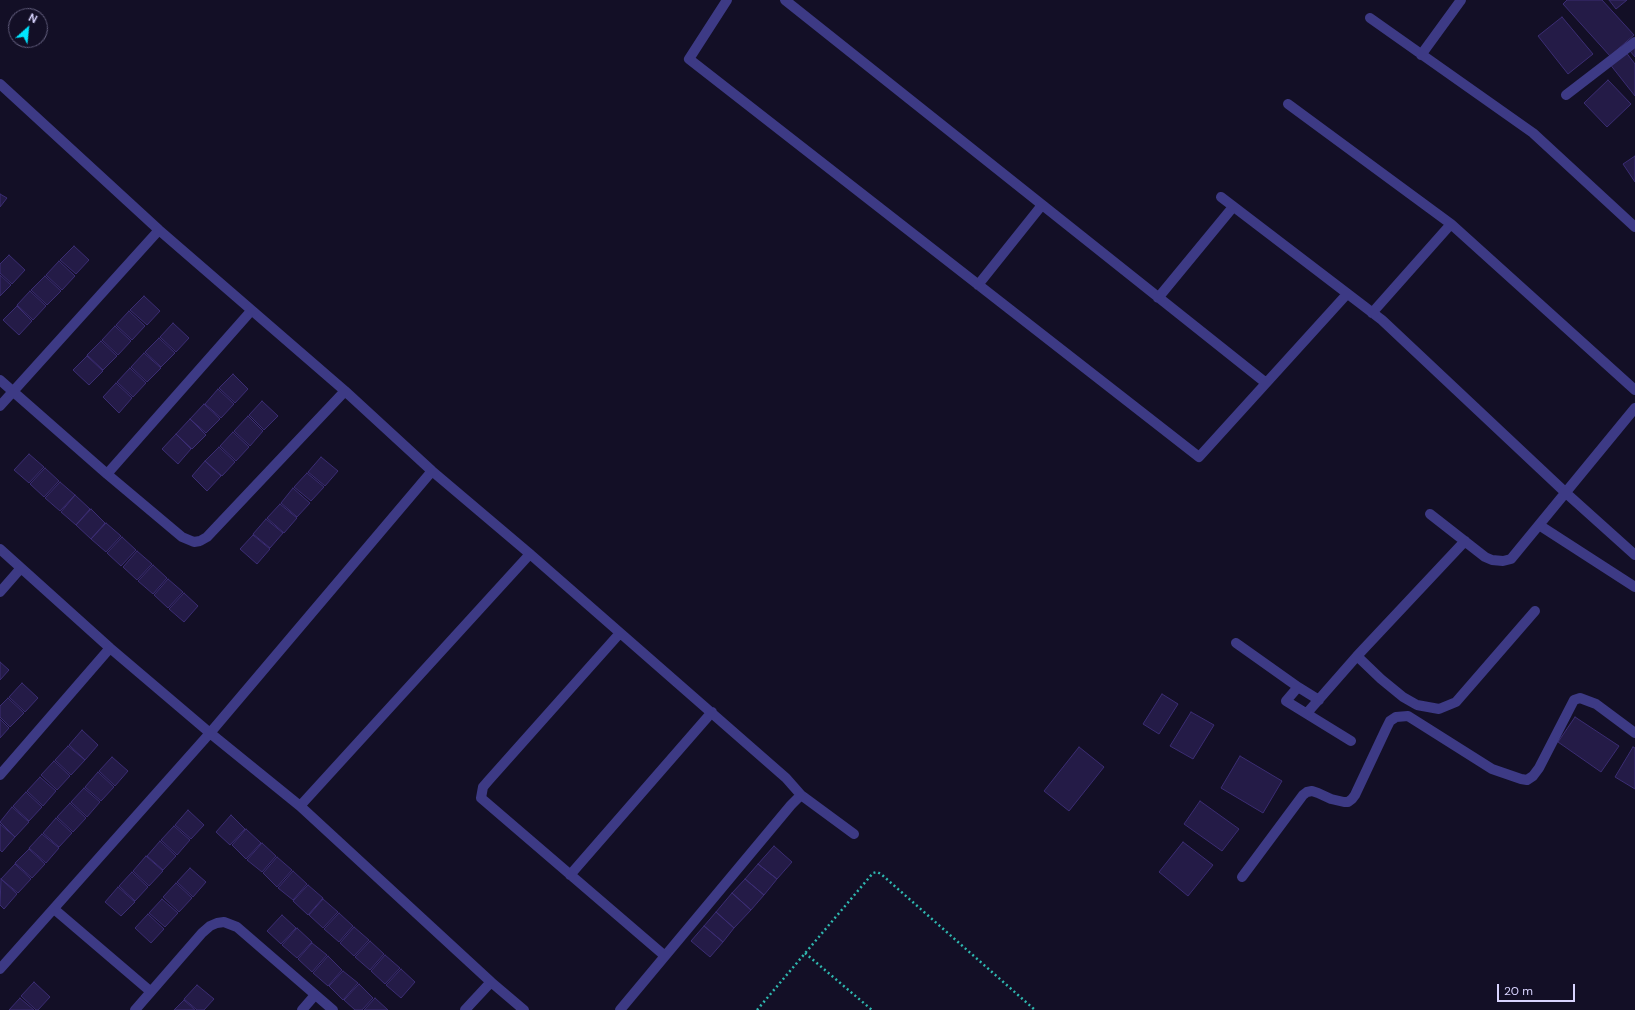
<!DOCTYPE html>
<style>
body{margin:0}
#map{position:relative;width:1635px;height:1010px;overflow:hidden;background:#130f26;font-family:"DM Sans",sans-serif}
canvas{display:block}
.north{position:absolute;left:8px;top:8px;width:40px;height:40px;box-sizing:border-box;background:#130f26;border:1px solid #625e7d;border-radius:50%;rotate:27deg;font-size:11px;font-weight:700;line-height:16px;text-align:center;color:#d9d4ff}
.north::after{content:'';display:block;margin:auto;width:14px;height:18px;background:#00e5ff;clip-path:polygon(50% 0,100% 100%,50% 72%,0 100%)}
.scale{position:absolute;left:1497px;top:984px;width:78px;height:18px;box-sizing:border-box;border:2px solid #d9d4ff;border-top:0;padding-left:5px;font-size:12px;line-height:14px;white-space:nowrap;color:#d9d4ff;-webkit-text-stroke:3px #130f26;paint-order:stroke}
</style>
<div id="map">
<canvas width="1635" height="1010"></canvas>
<div class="north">N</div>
<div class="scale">20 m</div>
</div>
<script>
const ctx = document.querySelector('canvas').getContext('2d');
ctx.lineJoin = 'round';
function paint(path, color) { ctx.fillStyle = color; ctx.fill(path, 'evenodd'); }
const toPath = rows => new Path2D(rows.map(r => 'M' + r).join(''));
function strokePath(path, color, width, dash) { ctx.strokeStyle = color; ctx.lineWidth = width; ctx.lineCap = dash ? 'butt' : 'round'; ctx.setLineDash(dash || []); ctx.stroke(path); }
const building = toPath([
 [1567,0,1602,0,1634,35,1610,56,1563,4,1567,0],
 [1609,0,1627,0,1616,9,1609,0],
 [1562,17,1593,54,1568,74,1538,36,1562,17],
 [1635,47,1635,57,1630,51,1635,47],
 [1625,51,1635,64,1635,96,1609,63,1625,51],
 [1608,80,1631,104,1607,127,1584,103,1608,80],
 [1635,156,1635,182,1623,164,1635,156],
 [0,194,7,198,0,207,0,194],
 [74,246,89,260,76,274,60,260,74,246],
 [9,255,25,270,12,284,0,273,0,264,9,255],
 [59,261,75,276,62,290,46,275,59,261],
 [0,275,11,285,0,296,0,275],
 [45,276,61,291,47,305,31,290,45,276],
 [30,291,46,306,33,320,17,305,30,291],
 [144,296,160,311,147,325,130,310,144,296],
 [17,306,32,321,19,335,3,320,17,306],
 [129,311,145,326,132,340,116,325,129,311],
 [173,323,189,338,176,352,160,337,173,323],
 [115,326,131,341,118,355,102,340,115,326],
 [159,338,175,353,161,367,145,352,159,338],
 [101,341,117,356,103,370,87,355,101,341],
 [144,353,161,368,147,382,131,367,144,353],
 [87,356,103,371,89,385,73,370,87,356],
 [130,368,146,383,133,397,117,382,130,368],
 [233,374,248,389,235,403,219,388,233,374],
 [116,383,132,398,119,413,103,397,116,383],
 [218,389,234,404,221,418,205,404,218,389],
 [262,401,278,416,264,430,249,415,262,401],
 [204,404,220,419,206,433,190,419,204,404],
 [248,416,263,431,250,446,234,431,248,416],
 [190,419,206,435,192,449,176,434,190,419],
 [233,432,249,447,236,461,220,446,233,432],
 [176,434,191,449,178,464,162,449,176,434],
 [219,447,235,462,222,476,205,461,219,447],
 [29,454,44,467,29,483,14,470,29,454],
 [321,457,338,471,325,486,308,472,321,457],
 [205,461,221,476,207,491,192,476,205,461],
 [45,468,59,481,44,497,30,484,45,468],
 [307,473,324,487,311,501,294,487,307,473],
 [60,482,75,495,60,511,45,498,60,482],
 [293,488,310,503,297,517,281,503,293,488],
 [75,495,90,509,76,525,61,512,75,495],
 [280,504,297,518,284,533,267,518,280,504],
 [91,509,105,523,91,539,76,525,91,509],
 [266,519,283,533,270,548,253,534,266,519],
 [106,523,121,536,106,552,91,539,106,523],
 [253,535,270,549,257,564,240,549,253,535],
 [122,537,136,550,121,566,107,553,122,537],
 [137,551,152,564,137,580,123,567,137,551],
 [153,565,167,578,153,594,138,581,153,565],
 [168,579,183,592,168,608,154,595,168,579],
 [184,593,198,606,184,622,169,609,184,593],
 [0,662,9,670,0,680,0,662],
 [22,683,38,698,25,712,9,697,22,683],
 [1162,694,1178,704,1159,734,1143,724,1162,694],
 [8,698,24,713,10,727,0,717,0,706,8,698],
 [1191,712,1214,725,1193,759,1170,746,1191,712],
 [1575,717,1619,746,1601,772,1558,742,1575,717],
 [0,719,9,728,0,738,0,719],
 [82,730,98,745,85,760,69,745,82,730],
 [68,746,85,760,71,775,55,760,68,746],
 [1079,747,1104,767,1069,811,1044,791,1079,747],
 [1633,747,1635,748,1635,789,1615,777,1633,747],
 [1240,756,1282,781,1263,813,1221,788,1240,756],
 [112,757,128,771,115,786,99,771,112,757],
 [54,761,70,776,57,790,41,775,54,761],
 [98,772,114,787,101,801,85,787,98,772],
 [40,777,56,791,43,806,27,791,40,777],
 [84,788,100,802,87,817,71,802,84,788],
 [26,792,42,807,29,821,13,806,26,792],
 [1200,801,1239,829,1222,851,1184,824,1200,801],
 [70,803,86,818,73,832,57,817,70,803],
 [12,807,29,822,15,837,0,822,12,807],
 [188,810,204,825,191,839,175,825,188,810],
 [231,815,245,829,230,845,216,832,231,815],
 [56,818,72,833,59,847,43,833,56,818],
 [0,824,15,837,2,852,0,850,0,824],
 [174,826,190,840,177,855,161,840,174,826],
 [246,829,261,843,246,859,232,845,246,829],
 [42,834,59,848,46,863,29,848,42,834],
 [160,841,176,856,163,870,147,856,160,841],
 [1183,842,1213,865,1188,896,1159,872,1183,842],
 [262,843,276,856,262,872,247,860,262,843],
 [774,846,792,862,777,879,758,864,774,846],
 [29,849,45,864,32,878,15,863,29,849],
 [146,856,163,871,149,886,133,871,146,856],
 [277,857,292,870,277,887,263,873,277,857],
 [15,864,31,879,18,893,1,879,15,864],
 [758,864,777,879,764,895,745,879,758,864],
 [190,868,206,882,193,897,177,882,190,868],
 [293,871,307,884,293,900,278,888,293,871],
 [132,872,148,887,135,901,119,886,132,872],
 [1,879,17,894,4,909,0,905,1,879],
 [745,879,764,895,751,910,732,893,745,879],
 [176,883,192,898,179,912,163,897,176,883],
 [308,885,323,898,308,915,293,901,308,885],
 [118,887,135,902,121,916,105,902,118,887],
 [732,893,751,910,734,928,716,912,732,893],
 [162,899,178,913,165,927,149,913,162,899],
 [323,899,338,912,323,928,309,915,323,899],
 [716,912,734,928,723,942,704,926,716,912],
 [339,913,353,926,339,942,324,929,339,913],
 [148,914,164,929,151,943,135,928,148,914],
 [282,915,296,928,281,944,267,931,282,915],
 [704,926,723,942,710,957,691,941,704,926],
 [354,927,369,940,354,956,340,943,354,927],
 [297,928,312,942,297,958,282,945,297,928],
 [370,941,384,954,370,970,355,957,370,941],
 [312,943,327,955,312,972,298,959,312,943],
 [385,955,400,968,385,984,371,971,385,955],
 [328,956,342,970,328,986,313,973,328,956],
 [401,969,415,982,401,998,386,985,401,969],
 [343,971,358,983,343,1000,329,986,343,971],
 [34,982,50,997,38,1010,36,1010,21,996,34,982],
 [359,984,373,998,362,1010,355,1010,344,1000,359,984],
 [197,985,214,999,204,1010,197,1010,184,999,197,985],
 [20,998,34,1010,9,1010,20,998],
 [375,998,388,1010,364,1010,375,998],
 [184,1000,195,1010,174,1010,184,1000]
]);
const path = toPath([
 [805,953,872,1010],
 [757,1010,873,873,877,872,881,874,1035,1010]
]);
const minor = toPath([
 [727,0,689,59,1199,457,1347,294],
 [785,0,1266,383],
 [1370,18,1533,133,1635,227],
 [1421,55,1461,0],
 [0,84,159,230,345,391,432,471,530,554,786,778,801,795,791,805,620,1010],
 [1566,95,1635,42],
 [1288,104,1451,224,1635,390],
 [1221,197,1382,320,1566,493,1635,555],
 [978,285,1042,205],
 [1158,298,1233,207],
 [1372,313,1451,224],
 [0,380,107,474,182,537,194,542,200,541,207,537,345,391],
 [0,406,159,230],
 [107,474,251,311],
 [1430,514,1485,557,1492,560,1503,561,1511,559,1635,408],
 [1539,525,1635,587],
 [0,549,110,648,210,733,300,806,491,982,524,1010],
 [0,592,21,568],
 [620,633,489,780,483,787,481,798,665,956],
 [1236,643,1298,687,1286,701,1351,741],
 [1357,656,1381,679,1403,697,1417,705,1439,709,1456,702,1535,611],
 [1298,687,1319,700],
 [1307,713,1357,656,1465,541],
 [0,775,110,648],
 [801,795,854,834],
 [300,806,530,554],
 [570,875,712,712],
 [1242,877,1303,795,1307,792,1312,791,1318,793,1331,799,1344,802,1348,802,1352,799,1355,795,1386,729,1390,721,1396,717,1408,716,1492,769,1521,779,1527,780,1533,776,1539,768,1574,700,1580,698,1596,704,1635,733],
 [54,909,150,991],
 [0,969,210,733,432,471],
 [135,1010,202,933,210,926,217,923,224,922,237,927,333,1010],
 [302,1010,315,995],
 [465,1010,491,982]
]);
paint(building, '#241b47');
strokePath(building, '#3b2d73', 1);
strokePath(path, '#2fb8b0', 2.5, [2, 3]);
strokePath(minor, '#3d3a85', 10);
</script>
